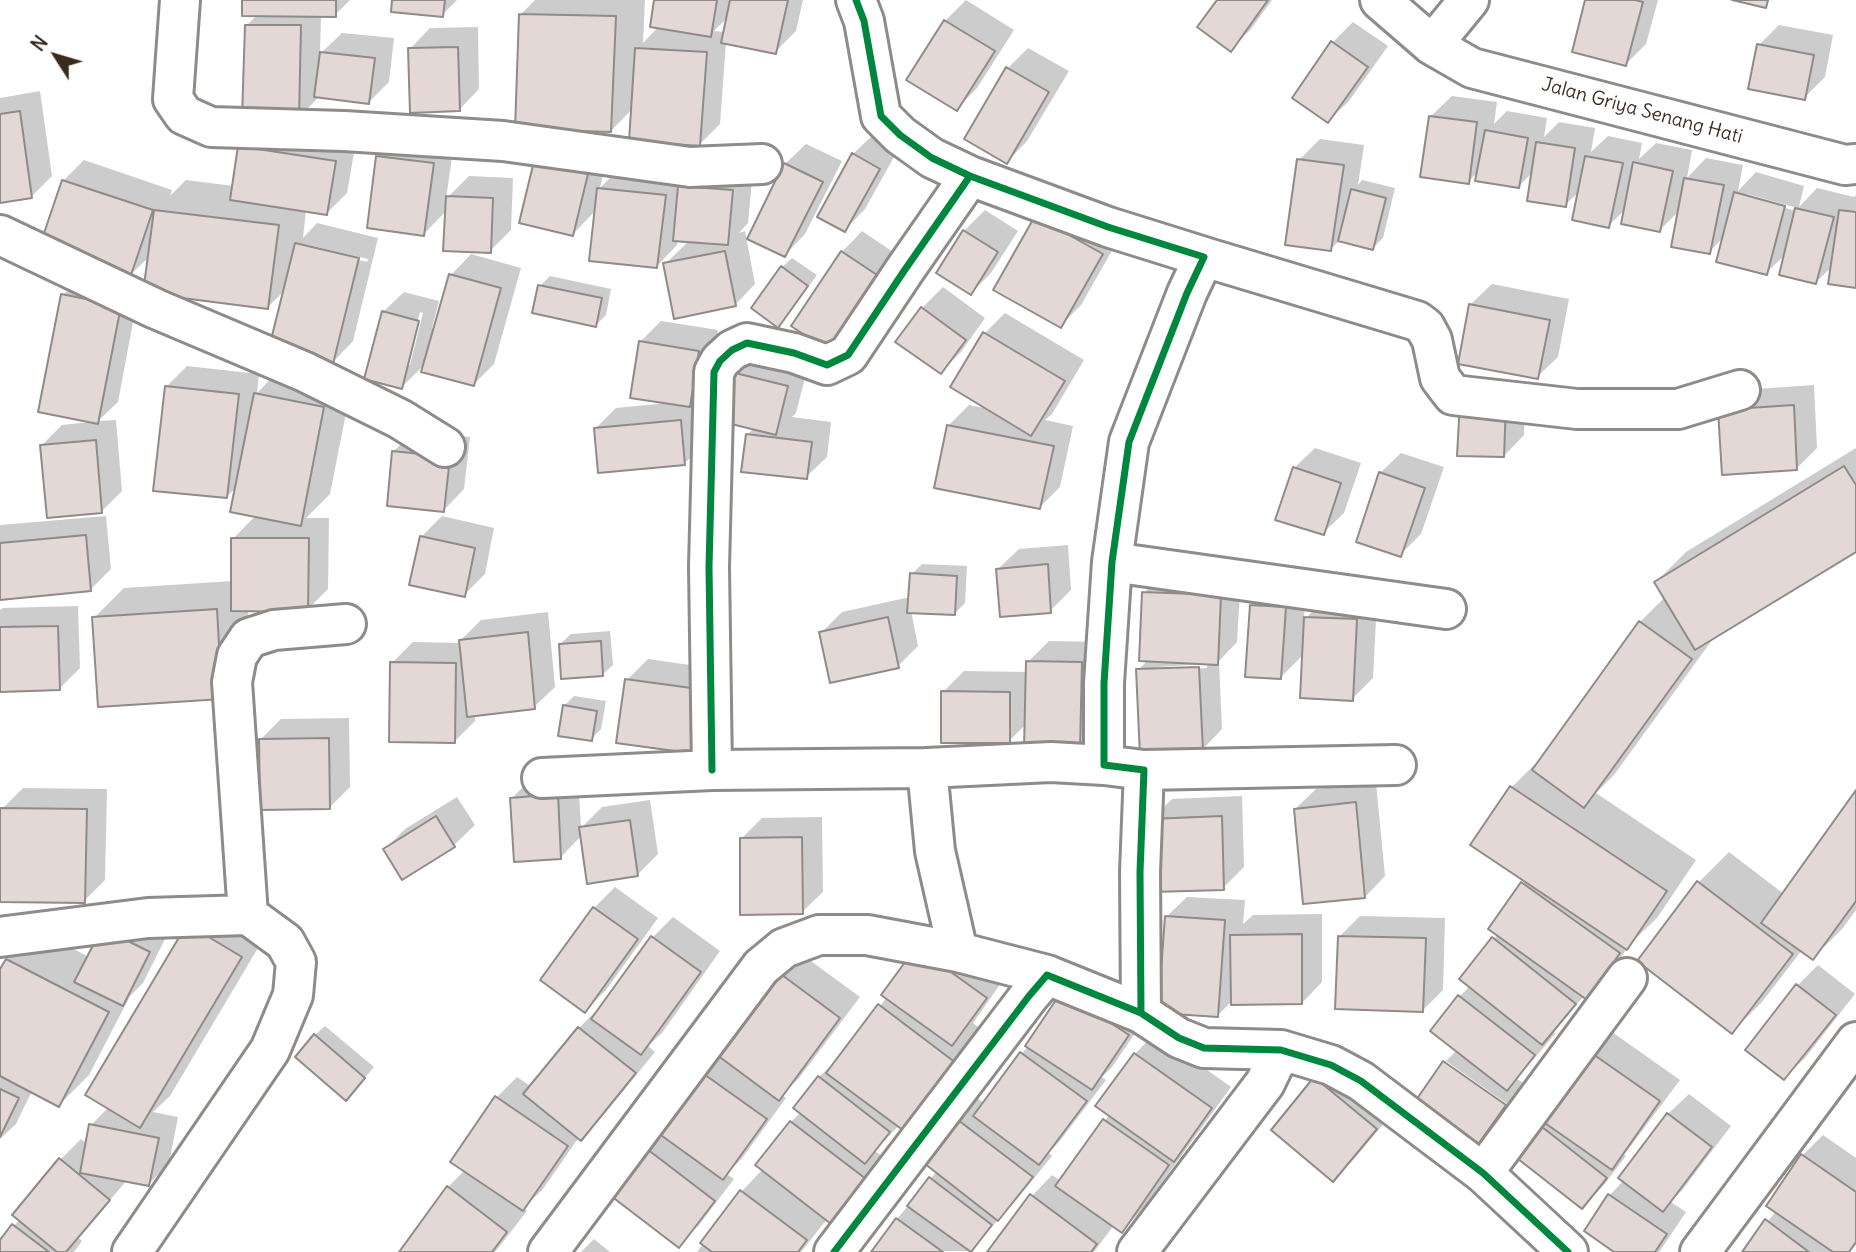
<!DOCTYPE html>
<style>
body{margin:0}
#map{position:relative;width:1856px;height:1252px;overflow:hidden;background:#fff;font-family:Delius,sans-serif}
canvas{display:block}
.north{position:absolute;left:21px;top:21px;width:70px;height:70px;-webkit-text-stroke:5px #fff;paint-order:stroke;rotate:307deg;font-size:19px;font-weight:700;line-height:28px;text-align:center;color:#3b2a1e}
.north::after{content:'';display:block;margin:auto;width:24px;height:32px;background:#3b2a1e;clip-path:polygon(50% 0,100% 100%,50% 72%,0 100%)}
</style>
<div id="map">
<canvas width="1856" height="1252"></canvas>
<div class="north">N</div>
</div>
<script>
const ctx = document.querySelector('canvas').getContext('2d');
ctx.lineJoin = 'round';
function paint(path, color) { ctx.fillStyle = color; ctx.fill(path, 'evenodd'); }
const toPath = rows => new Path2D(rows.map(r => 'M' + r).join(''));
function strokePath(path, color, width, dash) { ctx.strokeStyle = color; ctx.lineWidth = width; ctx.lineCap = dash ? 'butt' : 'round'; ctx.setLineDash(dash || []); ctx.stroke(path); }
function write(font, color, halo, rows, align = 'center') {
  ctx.font = font + ' Delius,sans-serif'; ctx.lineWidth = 5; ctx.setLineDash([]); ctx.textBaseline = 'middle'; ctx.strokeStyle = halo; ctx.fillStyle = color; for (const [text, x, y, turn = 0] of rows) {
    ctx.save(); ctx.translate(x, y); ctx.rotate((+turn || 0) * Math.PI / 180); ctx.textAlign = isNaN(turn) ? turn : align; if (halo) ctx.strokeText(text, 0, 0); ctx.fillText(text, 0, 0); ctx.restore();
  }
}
const shadow = toPath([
 [244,0,350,0,335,15,321,15,320,54,342,33,394,38,389,82,369,102,320,96,299,117,247,25,257,15],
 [394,0,457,0,442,15],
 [535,0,645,0,643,43,658,27,656,0,803,0,796,31,775,52,726,42,720,124,700,144,633,108,611,131,521,14],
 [728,17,725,32,714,31],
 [966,0,1014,30,977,88,957,109,945,21],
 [1219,0,1272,0,1251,29,1231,49],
 [1587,0,1658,0,1646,44,1626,64],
 [1353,22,1388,46,1349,101,1328,121,1332,43],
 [1779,25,1833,35,1825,77,1804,98,1759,45],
 [478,27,479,89,459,110,410,49,430,28],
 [1028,48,1069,71,1027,141,1007,162,1008,68],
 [40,91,52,176,32,196,0,201,0,98],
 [1452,96,1497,102,1494,124,1507,111,1547,118,1544,137,1559,122,1595,128,1591,152,1608,136,1642,143,1639,159,1656,143,1692,150,1687,178,1706,158,1743,165,1738,191,1756,172,1804,186,1799,207,1817,188,1854,197,1856,195,1856,286,1833,266,1816,282,1786,254,1766,273,1724,237,1709,252,1680,210,1660,230,1626,209,1608,226,1580,191,1565,205,1534,171,1518,187,1479,171,1468,182,1431,116],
 [1747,194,1794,207,1793,210,1747,198],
 [874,134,899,148,865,209,845,230,853,154],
 [399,136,454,143,446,199,469,176,513,178,511,230,490,251,447,210,424,234,378,157],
 [1320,139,1364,145,1358,185,1362,180,1395,188,1383,238,1373,248,1340,240,1331,249,1299,160],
 [356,141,347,193,327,213,306,210,303,238,317,223,378,238,353,341,333,362,285,290,268,307,150,256,129,276,63,181,84,160,172,190,170,196,186,180,234,186,240,147],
 [308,245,368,259,367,262,308,248],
 [806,144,842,161,805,234,785,255,785,164],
 [608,153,600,188,620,168,753,170,748,223,739,233,745,231,755,284,735,305,665,264,689,241,678,240,677,245,657,266,596,210,573,234,536,162],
 [985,210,1018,231,991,273,971,293,938,272,964,231],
 [1036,217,1122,233,1081,305,1060,326],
 [862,231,905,260,836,354,842,252],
 [471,254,521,268,494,364,474,384,426,363,402,387,383,312,404,292,439,301,432,328,435,329,451,275],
 [420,312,423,313,410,365,407,365],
 [792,258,817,275,788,315,778,325,782,267],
 [83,275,140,285,118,402,98,421,116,420,122,491,101,512,42,445,62,425,91,422,63,295],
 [550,276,611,289,606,315,596,325,540,286],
 [1492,284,1569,299,1558,357,1537,377,1471,304],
 [943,287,985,318,961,352,941,372,898,341,922,308],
 [1005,313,1084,360,1052,414,1045,420,1073,426,1060,487,1040,507,948,426,969,405,989,409,985,333],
 [661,321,718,330,710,384,694,401,701,400,705,443,684,464,596,428,616,408,668,403,640,342],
 [757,353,808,366,796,413,792,417,831,422,827,457,806,477,747,435,754,428,737,374],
 [285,364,353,378,330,494,306,518,329,518,328,589,307,610,248,610,252,668,94,618,124,588,233,581,233,539,256,515,237,487,227,496,166,387,187,366,259,374,257,393],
 [1482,382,1526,383,1524,435,1504,456],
 [1814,385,1817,448,1796,469,1720,411,1741,390],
 [414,431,470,437,464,489,444,510,393,452],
 [1315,448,1361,463,1344,513,1323,533,1294,468],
 [1856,448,1856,550,1715,636,1614,775,1596,793,1696,860,1657,918,1631,943,1607,977,1586,998,1584,996,1552,1032,1555,1034,1517,1079,1525,1084,1510,1106,1446,1061,1457,1050,1460,996,1470,986,1461,978,1498,934,1526,880,1473,844,1512,787,1542,757,1640,622,1665,597,1656,582,1686,552],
 [1401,453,1444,467,1421,534,1400,555,1380,473],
 [106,516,111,569,90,590,0,598,0,525],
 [442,516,494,528,485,574,464,595,421,537],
 [1068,545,1071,590,1050,611,998,569,1019,549],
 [922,564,967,566,965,603,955,613,911,611,918,646,898,666,821,633,842,612,910,597,912,574],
 [1164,572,1241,575,1237,642,1219,661,1222,729,1202,750,1138,670,1148,660,1144,593],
 [1207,664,1207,668,1157,670,1157,667],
 [1272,586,1306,587,1304,620,1327,597,1377,600,1373,678,1352,699,1304,654,1281,677,1252,606],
 [78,606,80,668,59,689,0,690,0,610,3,608],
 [548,612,555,687,534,707,475,714,475,721,455,741,392,663,413,642,461,643,461,640,481,620],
 [610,631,613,665,602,675,560,644,571,634],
 [1049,641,1102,642,1100,728,1079,748,1027,723,1009,741,943,692,964,671,1028,672,1028,662],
 [648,659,725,670,696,752,627,680],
 [574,696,606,701,601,729,591,739,564,706],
 [349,718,350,787,329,808,260,740,281,719],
 [578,775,581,828,602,807,650,800,658,854,637,875,582,835,561,857,511,799,532,778],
 [1376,783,1385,876,1365,897,1295,809,1316,789],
 [23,788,107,789,105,880,84,901,0,900,2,809],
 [1856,793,1856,910,1843,928,1813,958,1802,950,1762,1002,1732,1032,1639,961,1699,882,1729,852,1784,894],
 [1242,796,1244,867,1223,888,1151,819,1172,799],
 [457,797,475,825,454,845,402,878,385,849,405,829],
 [822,817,823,892,802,912,741,839,762,818],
 [615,887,658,918,606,990,585,1011,543,980,594,908],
 [218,895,271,926,170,1096,153,1112,178,1117,169,1163,149,1184,127,1180,78,1238,82,1241,74,1252,0,1252,0,1239,2,1240,20,1219,14,1215,61,1159,81,1139,87,1144,91,1125,109,1107,188,925],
 [1187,897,1245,900,1243,924,1253,915,1322,914,1322,982,1302,1003,1233,1000,1218,1015,1166,917],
 [1360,916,1445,918,1443,990,1422,1011,1340,936],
 [673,917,720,951,662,1033,648,1046,655,1052,601,1118,581,1139,579,1137,543,1189,524,1208,527,1211,495,1252,402,1252,448,1187,465,1170,497,1097,517,1077,532,1087,579,1028,599,1008,653,937],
 [103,929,169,931,143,983,130,996,89,1075,59,1105,32,1091,16,1124,0,1139,0,973,7,960,37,930,89,957],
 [917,948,1006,976,973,1023,985,1032,875,1151,885,1158,851,1201,827,1219,801,1252,697,1252,742,1191,763,1169,791,1122,801,1112,819,1077,841,1056,887,997],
 [800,953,860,997,799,1078,782,1095,786,1098,743,1157,727,1174,734,1179,699,1225,679,1245,613,1195,648,1150,664,1135,702,1073,720,1055,780,973],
 [1818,965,1855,994,1805,1058,1784,1078,1798,985],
 [1063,992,1148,1014,1112,1067,1102,1077,1106,1080,1059,1142,1049,1153,1052,1156,1018,1198,970,1251,873,1252,897,1219,937,1171,956,1118,976,1097,984,1103,1028,1046],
 [325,1026,374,1067,356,1088,315,1035],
 [1612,1032,1680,1080,1624,1155,1626,1156,1603,1186,1582,1207,1516,1155,1592,1053],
 [1155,1033,1231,1087,1142,1210,1122,1231,1114,1225,1094,1252,987,1252,1032,1196,1052,1175,1061,1181,1110,1114,1135,1054],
 [1446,1061,1446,1065,1508,1109,1495,1127,1474,1148,1414,1106],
 [1316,1078,1397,1108,1354,1159,1333,1180],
 [1689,1094,1731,1126,1683,1189,1671,1202,1686,1212,1662,1248,1659,1252,1617,1252,1586,1231,1610,1195,1624,1180,1668,1114],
 [1823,1135,1856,1158,1856,1245,1849,1252,1744,1252,1776,1211,1802,1156],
 [594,1239,610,1252,581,1252]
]);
const building = toPath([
 [242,0,336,0,336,17,242,16,242,0],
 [392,0,445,0,443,17,391,12,392,0],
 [654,0,717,0,711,37,650,27,654,0],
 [730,0,788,0,776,54,721,43,730,0],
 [1217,0,1268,0,1231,52,1197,27,1217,0],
 [1585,0,1635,0,1643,2,1626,66,1572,52,1585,0],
 [1732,0,1768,0,1766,8,1732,0],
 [519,14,616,16,611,132,515,129,519,14],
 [944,20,995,51,957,111,906,80,944,20],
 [245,25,301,25,299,119,242,118,245,25],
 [1331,41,1368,67,1328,123,1292,98,1331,41],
 [1757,44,1814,55,1805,100,1748,89,1757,44],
 [458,47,460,111,410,113,408,48,458,47],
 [635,48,707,52,700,146,629,141,635,48],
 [320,52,375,58,369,104,314,97,320,52],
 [1006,67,1049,92,1007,164,964,139,1006,67],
 [20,111,32,198,0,203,0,114,20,111],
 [1429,116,1477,122,1469,184,1420,177,1429,116],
 [1485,130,1528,138,1519,188,1475,181,1485,130],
 [1536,142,1575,148,1566,207,1527,201,1536,142],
 [238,146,336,161,327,215,230,200,238,146],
 [852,153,880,169,845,232,817,217,852,153],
 [376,156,434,163,424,236,367,228,376,156],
 [1585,156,1623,163,1609,228,1572,220,1585,156],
 [1297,159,1344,165,1331,251,1285,245,1297,159],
 [534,161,588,174,573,236,519,223,534,161],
 [1633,162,1673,171,1660,232,1621,224,1633,162],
 [784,163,823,182,785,257,747,239,784,163],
 [1684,178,1724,185,1710,254,1671,247,1684,178],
 [62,180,153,210,130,278,39,248,62,180],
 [678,186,733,190,728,245,673,241,678,186],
 [597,188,666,195,657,268,589,261,597,188],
 [1351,189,1386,198,1373,250,1338,241,1351,189],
 [1734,192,1785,206,1767,275,1716,262,1734,192],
 [446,196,493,198,491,253,443,251,446,196],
 [1795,208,1834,217,1816,284,1779,275,1795,208],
 [154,210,279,225,268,309,143,293,154,210],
 [1839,210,1856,212,1856,288,1828,284,1839,210],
 [1035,216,1103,254,1061,328,993,290,1035,216],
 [963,230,998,252,971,295,936,273,963,230],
 [295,243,359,258,333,364,269,348,295,243],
 [725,251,736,306,674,319,663,263,725,251],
 [841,251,886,281,836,356,791,326,841,251],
 [781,266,808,286,778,328,751,308,781,266],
 [449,274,501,288,474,386,421,372,449,274],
 [538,285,602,298,596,327,532,313,538,285],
 [61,294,121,306,98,424,38,412,61,294],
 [1469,304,1550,320,1538,379,1458,364,1469,304],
 [921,307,966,340,941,374,895,342,921,307],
 [382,311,419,321,402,389,364,379,382,311],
 [983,332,1065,381,1031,436,950,387,983,332],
 [639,341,699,351,690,407,630,398,639,341],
 [735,373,788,386,776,435,723,422,735,373],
 [165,386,239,394,227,498,153,491,165,386],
 [254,393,324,407,301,526,230,512,254,393],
 [1460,401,1506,403,1504,457,1457,456,1460,401],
 [1794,405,1797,470,1722,475,1718,410,1794,405],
 [681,420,685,465,598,473,594,428,681,420],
 [947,425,1054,446,1040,509,934,488,947,425],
 [746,434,812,442,807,479,741,472,746,434],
 [96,440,102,513,47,518,40,445,96,440],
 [392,451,450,457,444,512,387,506,392,451],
 [1844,466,1856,485,1856,552,1695,650,1654,582,1844,466],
 [1293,467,1341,483,1324,535,1275,520,1293,467],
 [1379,472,1425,488,1401,557,1356,542,1379,472],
 [86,535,91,591,0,600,0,543,86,535],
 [420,536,475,548,465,597,409,585,420,536],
 [231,538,309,538,308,612,231,611,231,538],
 [1048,564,1051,613,1000,617,996,569,1048,564],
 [910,573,957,576,955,615,907,613,910,573],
 [1142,592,1221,595,1218,665,1139,661,1142,592],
 [1250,605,1286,607,1281,679,1245,677,1250,605],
 [217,609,222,699,98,707,92,617,217,609],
 [888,617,899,668,830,683,819,632,888,617],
 [1304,617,1357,619,1353,701,1300,698,1304,617],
 [1639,621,1692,659,1584,808,1532,770,1639,621],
 [58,626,60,690,0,692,0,627,58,626],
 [528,632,535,709,467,717,459,640,528,632],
 [601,641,603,676,561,679,559,644,601,641],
 [1026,661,1082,662,1080,750,1024,749,1026,661],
 [390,662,456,663,455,743,389,742,390,662],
 [1199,667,1203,752,1140,756,1136,669,1199,667],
 [625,679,706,690,697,754,616,743,625,679],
 [941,691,1010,692,1010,743,941,743,941,691],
 [563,705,597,711,592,741,558,736,563,705],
 [329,738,330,809,260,810,259,739,329,738],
 [1510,786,1667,891,1627,950,1470,845,1510,786],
 [1856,790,1856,901,1813,960,1761,923,1856,790],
 [558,794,561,859,514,862,510,798,558,794],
 [1356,802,1365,898,1303,904,1294,809,1356,802],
 [0,808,87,809,85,903,0,902,0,808],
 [436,816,455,847,402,880,383,849,436,816],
 [1222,816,1224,890,1152,892,1150,819,1222,816],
 [630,820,638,876,587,884,579,827,630,820],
 [802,837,803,914,740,915,740,838,802,837],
 [1697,881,1793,954,1732,1034,1637,961,1697,881],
 [1521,882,1620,953,1587,1000,1488,929,1521,882],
 [593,907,638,939,585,1013,540,980,593,907],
 [1165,916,1225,920,1218,1017,1158,1013,1165,916],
 [187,924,242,957,140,1128,85,1095,187,924],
 [102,928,150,952,123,1006,74,982,102,928],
 [1302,934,1302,1004,1231,1005,1230,935,1302,934],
 [651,936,701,972,641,1055,591,1019,651,936],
 [1338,936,1426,938,1423,1012,1335,1009,1338,936],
 [1492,937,1576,1004,1542,1045,1459,979,1492,937],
 [916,947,987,998,952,1046,881,995,916,947],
 [6,959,109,1012,59,1107,0,1076,0,969,6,959],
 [778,972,840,1018,779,1101,717,1055,778,972],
 [1796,984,1836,1015,1784,1080,1745,1050,1796,984],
 [1062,991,1129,1035,1092,1090,1025,1046,1062,991],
 [1458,995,1535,1055,1507,1091,1430,1031,1458,995],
 [878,1004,956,1063,904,1131,826,1073,878,1004],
 [578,1027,636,1073,581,1141,523,1094,578,1027],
 [314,1034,365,1078,346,1101,295,1057,314,1034],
 [1020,1052,1087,1101,1039,1165,973,1116,1020,1052],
 [1590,1052,1660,1101,1612,1170,1542,1121,1590,1052],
 [1134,1053,1212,1108,1174,1162,1095,1106,1134,1053],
 [1443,1061,1506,1105,1474,1150,1412,1106,1443,1061],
 [701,1072,767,1119,723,1180,658,1133,701,1072],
 [818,1076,890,1132,865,1164,793,1108,818,1076],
 [1314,1077,1377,1129,1333,1182,1271,1130,1314,1077],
 [0,1089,19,1098,0,1137,0,1089],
 [495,1096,568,1146,523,1211,450,1162,495,1096],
 [1667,1113,1712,1147,1663,1212,1618,1178,1667,1113],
 [954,1117,1033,1177,998,1221,920,1160,954,1117],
 [1103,1119,1169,1165,1122,1233,1055,1186,1103,1119],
 [790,1121,866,1179,831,1224,755,1165,790,1121],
 [1537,1123,1607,1178,1582,1209,1513,1155,1537,1123],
 [89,1124,159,1138,149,1186,80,1173,89,1124],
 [647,1149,715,1201,679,1248,611,1196,647,1149],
 [1801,1154,1856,1192,1856,1242,1849,1252,1833,1252,1766,1206,1801,1154],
 [59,1158,110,1200,66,1252,57,1252,12,1215,59,1158],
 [929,1177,992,1225,971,1252,907,1206,929,1177],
 [447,1186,507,1232,492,1252,399,1252,447,1186],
 [740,1190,807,1240,798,1252,712,1252,700,1243,740,1190],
 [1030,1194,1097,1244,1091,1252,987,1252,1030,1194],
 [1608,1194,1667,1234,1655,1252,1614,1252,1584,1231,1608,1194],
 [896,1218,943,1252,871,1252,896,1218],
 [1765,1219,1809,1252,1742,1252,1765,1219],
 [12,1224,49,1252,0,1252,0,1240,12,1224]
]);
const minor = toPath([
 [180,0,173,99,184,115,211,127,344,131,503,141,690,167,762,164],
 [856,0,864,21,881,116,900,135,932,158,970,176,1108,227,1204,257,1187,293,1129,442,1112,562,1104,683,1104,765,1144,770,1140,872,1141,1013],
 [1380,0,1432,45,1472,68,1845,165,1856,164],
 [1432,45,1469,0],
 [0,235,156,309,305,372,400,419,445,447],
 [1204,257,1417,321,1425,327,1432,340,1440,378,1453,395,1577,409,1678,409,1740,390],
 [1112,562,1446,609],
 [712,770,709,567,714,372,720,361,732,350,747,343,794,353,827,365,848,355,904,271,970,176],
 [1144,770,1396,765],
 [542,778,712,770,927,768],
 [248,915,232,682,237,656,249,638,274,630,346,624],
 [0,937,148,918,248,915,285,942,296,962,293,995,270,1050,132,1252],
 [958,952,935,851,927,768,1051,762,1104,765],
 [1483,1173,1627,978],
 [548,1252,761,967,784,948,819,935,867,935,958,952,1047,975],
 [834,1252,1029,996,1047,975,1141,1013,1179,1038,1204,1048,1281,1050,1331,1065,1361,1081,1483,1173,1568,1252],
 [1137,1252,1265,1083,1281,1050],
 [1700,1252,1856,1042]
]);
const cycleway = toPath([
 [856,0,864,21,881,116,900,135,932,158,970,176,1108,227,1204,257,1187,293,1129,442,1112,562,1104,683,1104,765,1144,770,1140,872,1141,1013],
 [712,770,709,567,714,372,720,361,732,350,747,343,794,353,827,365,848,355,904,271,970,176],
 [834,1252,1029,996,1047,975,1141,1013,1179,1038,1204,1048,1281,1050,1331,1065,1361,1081,1483,1173,1568,1252]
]);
const streetNames = [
 ["Jalan Griya Senang Hati",1642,111,15]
];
paint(shadow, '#0003');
paint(building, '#e4d8d7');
strokePath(building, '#8e8b88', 2);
strokePath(minor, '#8e8b88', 44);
strokePath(minor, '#fff', 38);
strokePath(cycleway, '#00873e', 7);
write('19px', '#3b2a1e', '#fff', streetNames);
</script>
